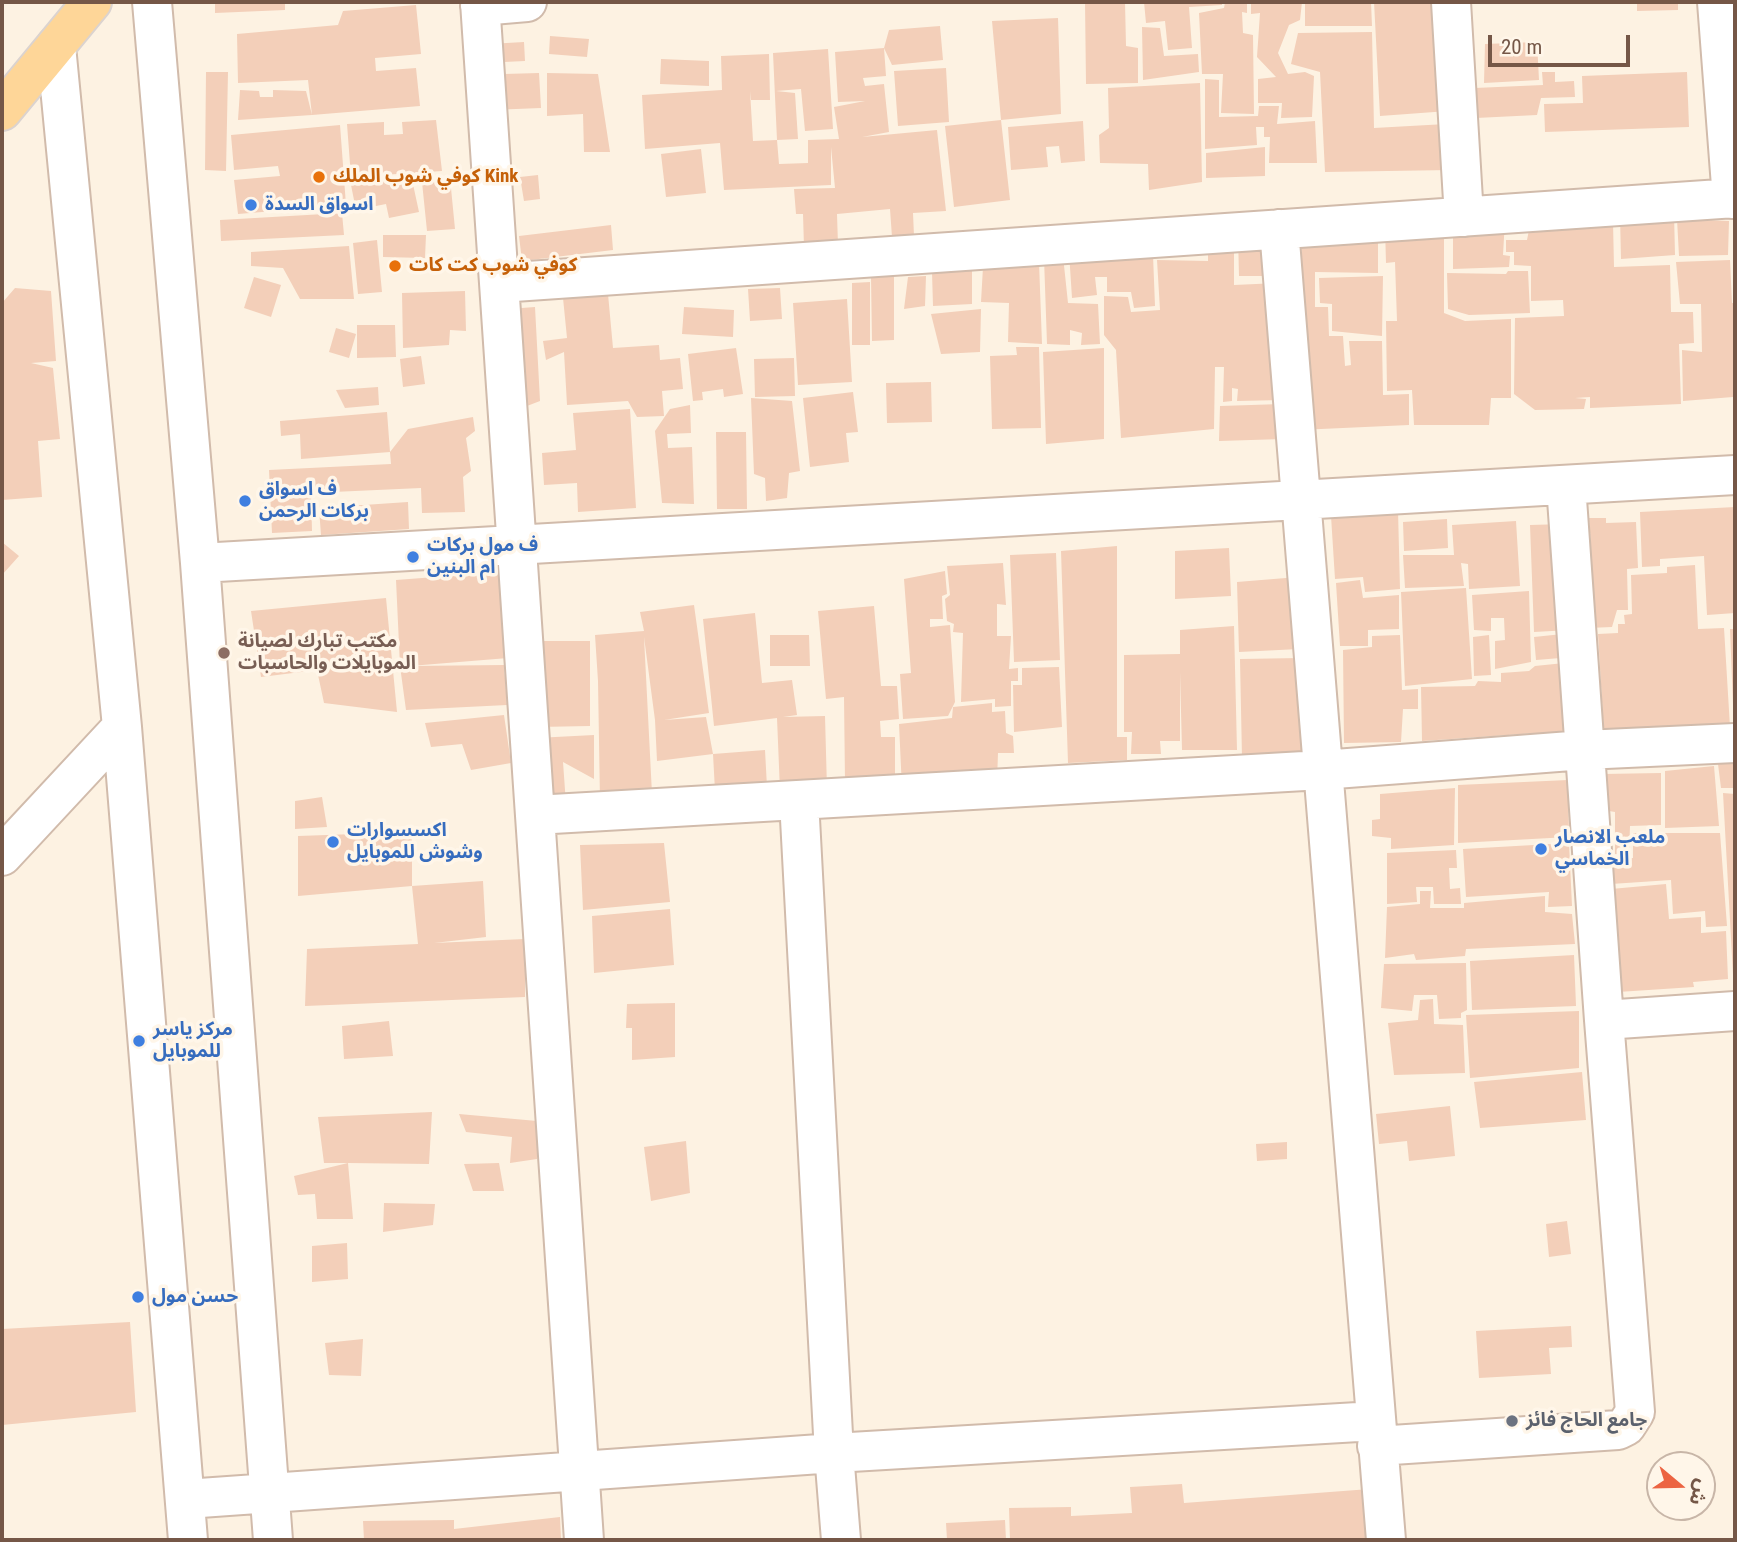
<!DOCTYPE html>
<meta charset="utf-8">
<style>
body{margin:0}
#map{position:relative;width:1737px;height:1542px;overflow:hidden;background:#fdf2e2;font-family:"Roboto Condensed","Noto Sans Arabic",sans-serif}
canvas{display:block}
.frame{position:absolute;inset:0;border:4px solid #755747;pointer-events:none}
.north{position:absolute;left:1646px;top:1451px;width:70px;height:70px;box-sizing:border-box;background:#fff6e9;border:2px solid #c8b6a8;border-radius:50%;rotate:109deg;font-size:19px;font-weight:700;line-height:28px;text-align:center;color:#755747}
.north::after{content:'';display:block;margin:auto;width:24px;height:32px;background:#ec6442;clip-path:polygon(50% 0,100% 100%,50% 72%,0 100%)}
.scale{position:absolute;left:1488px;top:35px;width:142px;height:32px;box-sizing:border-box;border:4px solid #755747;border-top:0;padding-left:9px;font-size:21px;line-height:24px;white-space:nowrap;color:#755747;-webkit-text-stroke:5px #fff6e9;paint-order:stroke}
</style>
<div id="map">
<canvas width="1737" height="1542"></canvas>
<div class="frame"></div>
<div class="north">ش</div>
<div class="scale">20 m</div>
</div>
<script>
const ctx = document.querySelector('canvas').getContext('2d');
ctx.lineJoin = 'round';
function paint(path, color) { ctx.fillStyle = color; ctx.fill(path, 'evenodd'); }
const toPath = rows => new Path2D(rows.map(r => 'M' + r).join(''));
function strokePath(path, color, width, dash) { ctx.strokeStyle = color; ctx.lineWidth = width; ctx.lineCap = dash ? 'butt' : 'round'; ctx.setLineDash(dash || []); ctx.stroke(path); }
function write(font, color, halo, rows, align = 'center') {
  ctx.font = font + ' "Roboto Condensed","Noto Sans Arabic",sans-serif'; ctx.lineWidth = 7; ctx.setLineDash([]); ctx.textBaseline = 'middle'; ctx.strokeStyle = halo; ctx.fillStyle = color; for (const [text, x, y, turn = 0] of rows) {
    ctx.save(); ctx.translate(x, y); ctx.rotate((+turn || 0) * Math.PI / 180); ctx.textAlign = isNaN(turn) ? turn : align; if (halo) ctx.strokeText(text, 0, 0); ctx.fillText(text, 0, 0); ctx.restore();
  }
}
const building = toPath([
 [215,2,285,2,285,10,215,13],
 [1085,2,1125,2,1126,46,1138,48,1138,83,1086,84],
 [1144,2,1222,2,1222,5,1189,7,1192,48,1168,50,1165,21,1146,23],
 [1225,2,1247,2,1247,13,1242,12,1243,33,1253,35,1254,114,1221,113,1223,74,1202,74,1199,13,1224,8],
 [1251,2,1302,2,1300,20,1289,25,1278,53,1288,74,1305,72,1314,76,1312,117,1281,118,1282,103,1258,103,1258,79,1276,77,1257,57,1260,13,1251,14],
 [1305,2,1371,2,1372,26,1305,26],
 [1374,2,1438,2,1448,111,1380,116],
 [1637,2,1678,2,1678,10,1637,11],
 [416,5,421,54,375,58,376,71,416,68,420,106,312,115,308,80,238,83,237,34,338,25,343,11],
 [1058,18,1061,114,1001,120,992,21],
 [940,26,943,60,892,65,884,48,889,30],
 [1142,27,1160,28,1164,56,1198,54,1199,72,1143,80],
 [1372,32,1374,128,1446,124,1450,170,1325,172,1320,72,1291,64,1298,33],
 [550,36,589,39,587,57,549,54],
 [524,42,525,61,504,62,504,74,539,73,541,108,491,110,489,44],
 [1537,42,1539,80,1484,83,1485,44],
 [884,48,886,76,863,78,865,86,884,84,889,132,862,137,937,130,946,211,913,213,914,236,892,237,890,209,837,214,838,245,804,247,803,214,796,214,794,189,835,188,831,147,831,185,724,190,720,143,645,149,642,95,722,90,721,56,769,54,770,100,750,100,750,91,753,141,777,140,779,164,808,163,808,140,839,139,834,107,865,101,838,102,835,52],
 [828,49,833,129,805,131,801,89,776,91,795,93,798,139,777,140,773,53],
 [661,59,709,61,709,86,660,84],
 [946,68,949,122,898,126,894,71],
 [206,72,228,72,226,171,205,170],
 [1542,72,1555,72,1555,82,1574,81,1575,97,1541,98,1537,115,1476,118,1475,88,1543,85],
 [1687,72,1689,127,1545,132,1544,104,1583,103,1582,76],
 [547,73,598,74,610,152,584,152,583,114,547,116],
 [1205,79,1219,80,1219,117,1258,116,1259,106,1279,106,1277,124,1315,121,1317,163,1269,163,1270,137,1264,137,1264,127,1256,127,1257,145,1205,149],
 [1200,83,1202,182,1149,190,1148,164,1100,163,1099,135,1109,128,1108,88],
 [240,90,259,91,260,97,273,97,273,90,306,91,312,115,238,120],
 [436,120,442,171,351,177,347,124,384,122,384,135,403,134,402,122],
 [1001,120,1010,200,954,207,945,126],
 [1083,121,1085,161,1061,163,1059,146,1046,147,1048,167,1011,170,1008,127],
 [340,125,346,205,238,214,234,180,280,176,278,166,234,170,231,135],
 [1265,147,1265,176,1206,178,1206,153],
 [701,149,706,193,666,197,661,154],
 [411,175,419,212,389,218,386,204,356,210,351,185],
 [538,175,540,199,524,201,520,177],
 [450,178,455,229,427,231,422,182],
 [342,213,344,235,221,241,220,220],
 [1674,213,1675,255,1621,259,1620,216],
 [1677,219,1729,221,1728,255,1679,256],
 [1505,220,1503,255,1510,256,1509,267,1453,269,1453,223],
 [1613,222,1614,267,1670,265,1671,312,1693,312,1694,343,1679,344,1681,404,1590,408,1590,397,1575,398,1586,399,1584,409,1535,410,1514,394,1515,318,1564,316,1563,300,1531,301,1531,266,1514,265,1514,252,1506,252,1506,240,1527,240,1529,230,1560,230,1560,224],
 [1444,223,1444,313,1465,321,1511,319,1511,398,1491,398,1489,425,1414,425,1412,390,1387,391,1386,321,1397,321,1395,262,1386,263,1385,228],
 [611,225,613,250,522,261,519,236],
 [1378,228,1378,273,1315,272,1315,307,1328,307,1329,336,1343,336,1345,366,1351,365,1349,341,1382,341,1383,395,1409,394,1409,425,1299,430,1287,258,1302,255,1299,233],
 [1275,233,1278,276,1239,276,1238,236],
 [383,235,426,235,425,258,383,257],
 [377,240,382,292,358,294,353,243],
 [349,246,354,299,300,299,283,268,251,266,251,252],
 [1234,246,1234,285,1278,283,1282,400,1237,401,1238,389,1232,388,1232,401,1223,402,1224,367,1215,367,1214,429,1121,438,1116,350,1104,335,1104,296,1128,297,1131,312,1160,310,1157,260,1208,261,1208,248],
 [1069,252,1153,255,1155,306,1134,308,1131,292,1107,292,1107,277,1095,277,1097,295,1072,298],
 [1063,256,1068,303,1098,304,1100,344,1081,345,1082,333,1070,330,1070,345,1047,344,1044,258],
 [1730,260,1732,303,1735,303,1733,397,1683,401,1682,350,1702,352,1701,304,1680,304,1676,262],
 [1039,262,1042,344,1008,342,1009,303,981,302,983,267],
 [972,269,972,304,933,306,932,272],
 [1508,271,1528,271,1530,313,1469,315,1448,309,1447,273,1506,274],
 [926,276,925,306,904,309,908,277],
 [1383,276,1382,336,1332,331,1332,304,1320,303,1319,278],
 [254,277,281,285,271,317,244,308],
 [871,277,894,277,894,340,872,341],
 [870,282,870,345,852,345,852,283],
 [15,288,51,291,56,361,31,363,53,368,60,439,38,441,42,497,2,500,2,303],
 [780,288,782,319,750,321,748,289],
 [465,291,466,331,450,330,449,345,403,348,402,293],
 [608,294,613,348,659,345,660,360,680,358,683,389,662,391,664,416,637,417,628,401,567,405,564,352,546,360,543,341,567,338,563,298],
 [847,299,852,382,798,385,793,303],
 [535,307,540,401,514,411,508,309],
 [684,307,734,310,733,337,682,334],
 [981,309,980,352,941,354,931,314],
 [357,325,395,325,396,357,357,358],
 [336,328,356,334,349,358,329,352],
 [1016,347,1039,347,1041,428,992,429,990,356,1017,355],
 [736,348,743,394,724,397,723,389,702,392,703,400,693,401,688,354],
 [1104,348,1104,439,1046,444,1043,352],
 [421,356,425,384,403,387,400,359],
 [794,358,795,396,755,397,754,359],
 [931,382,932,422,887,423,886,383],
 [378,387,379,405,345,408,336,390],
 [853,392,858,432,846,433,849,462,810,467,803,398],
 [751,398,792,401,800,471,789,473,787,498,766,501,765,478,754,474],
 [1282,404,1283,439,1219,441,1220,406],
 [690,405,691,433,667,434,668,448,692,447,694,504,662,503,655,431,670,409],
 [630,409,636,508,578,512,577,483,544,485,542,453,576,450,573,413],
 [387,412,390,452,301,459,300,434,281,436,280,421],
 [473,417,475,431,466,438,471,471,463,477,465,512,422,513,421,488,311,493,312,531,272,533,269,470,391,464,390,452,408,429],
 [716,432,746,432,747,509,717,509],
 [408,502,409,529,321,535,319,508],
 [1735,507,1735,613,1707,615,1704,556,1660,559,1660,566,1642,567,1640,512],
 [1398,510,1400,589,1365,592,1363,577,1335,579,1331,516],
 [1589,518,1606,518,1606,523,1636,522,1638,568,1627,569,1628,610,1617,610,1612,627,1588,628,1586,545,1591,546],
 [1447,519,1448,548,1404,551,1403,522],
 [1516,521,1520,586,1469,589,1468,564,1461,563,1464,586,1405,588,1403,555,1454,555,1452,525],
 [1565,524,1570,630,1534,632,1530,525],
 [2,542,19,556,2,575],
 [1117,546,1117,737,1127,737,1127,760,1068,763,1061,551],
 [1229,548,1231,596,1175,599,1175,551],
 [1056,553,1060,660,1014,662,1010,555],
 [1003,563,1006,605,997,604,997,636,1011,636,1009,669,1018,668,1018,681,1011,681,1011,706,995,707,995,699,961,702,963,633,953,632,954,624,947,621,945,599,950,595,947,566],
 [1695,565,1698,629,1724,628,1730,727,1604,735,1598,634,1618,633,1618,624,1625,624,1624,615,1632,614,1631,575,1667,573,1667,567],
 [945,571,947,594,942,596,943,619,930,619,930,627,950,625,955,702,948,716,903,719,900,674,911,673,904,579],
 [501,572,508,658,410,666,504,665,507,705,406,710,400,666,396,580],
 [1298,577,1299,649,1239,652,1237,582],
 [1360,580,1363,598,1399,595,1399,629,1368,630,1368,646,1340,646,1336,583],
 [1466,588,1472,679,1405,686,1401,592],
 [1529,591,1531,662,1495,669,1495,641,1505,640,1504,618,1491,618,1491,631,1474,630,1472,595],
 [386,598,397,712,324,703,317,670,261,677,251,611],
 [694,605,709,713,664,720,706,717,713,754,765,750,767,787,715,791,713,754,657,761,655,720,644,637,652,794,600,801,598,681,595,635,644,631,640,612],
 [874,606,881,686,897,686,899,719,880,721,881,737,895,737,895,777,845,782,844,697,826,699,818,611],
 [755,613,762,683,792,680,797,715,783,717,825,716,827,789,780,791,777,718,714,726,703,619],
 [1234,626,1237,750,1182,750,1180,672,1180,741,1160,741,1161,754,1131,754,1132,732,1124,732,1124,655,1180,654,1180,630],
 [1730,629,1735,629,1735,705,1733,705],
 [1572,633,1573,657,1536,660,1534,637],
 [770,635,809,635,810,666,770,666],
 [1400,635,1402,690,1418,689,1418,709,1403,709,1401,742,1344,743,1343,650,1372,647,1372,636],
 [1489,635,1491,675,1474,676,1473,637],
 [526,641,590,641,590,726,538,727],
 [1300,658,1303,754,1242,758,1240,659],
 [1574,662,1578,741,1538,743,1537,733,1422,741,1421,687,1475,686,1478,681,1501,682,1501,673,1529,671,1535,666],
 [1059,667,1062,727,1014,732,1013,685,1022,685,1022,668],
 [992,703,992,712,1005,711,1006,733,1013,736,1014,753,998,753,997,781,902,789,899,724,952,718,953,707],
 [504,715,511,763,471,770,462,744,431,747,425,723],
 [594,735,594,779,563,762,566,804,541,806,536,738],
 [1735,763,1735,788,1721,788,1718,764],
 [1714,766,1719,826,1665,828,1665,771],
 [1661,773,1661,825,1630,826,1629,854,1615,854,1615,812,1603,810,1603,774],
 [1568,780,1569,837,1458,843,1458,785],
 [1455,788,1454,845,1391,849,1391,838,1372,836,1372,820,1380,819,1380,794],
 [1723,793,1735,794,1735,975,1733,975],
 [322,797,327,827,295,829,295,801],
 [412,832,412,886,483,881,486,937,434,943,525,939,525,997,305,1006,307,949,418,944,412,886,298,896,298,836],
 [1633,833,1720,833,1727,926,1706,927,1705,911,1673,914,1671,880,1611,884,1610,859,1633,858],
 [664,843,670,902,583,910,580,845],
 [1569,843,1572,906,1548,907,1549,892,1466,897,1463,849],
 [1456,850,1457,868,1449,868,1450,889,1460,888,1461,904,1434,904,1433,887,1416,887,1417,902,1387,904,1387,853],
 [1666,884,1669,919,1701,917,1701,933,1726,931,1728,979,1693,982,1694,987,1618,992,1611,889],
 [1420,891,1431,891,1430,908,1464,908,1464,903,1545,896,1545,912,1572,914,1575,944,1466,949,1465,956,1416,960,1414,954,1385,958,1387,907,1420,904],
 [670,909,674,965,594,973,592,916],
 [1574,955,1576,1006,1472,1010,1470,961],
 [1466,963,1467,1010,1461,1013,1461,1018,1439,1019,1437,995,1414,995,1412,1011,1381,1008,1384,964],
 [1433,999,1434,1024,1463,1025,1465,1073,1394,1075,1388,1023,1418,1020,1420,1000],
 [675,1003,675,1057,632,1060,632,1028,626,1028,627,1004],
 [1579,1011,1579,1068,1470,1078,1466,1015],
 [389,1021,393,1056,344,1059,342,1026],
 [1582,1072,1586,1120,1480,1128,1474,1082],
 [1450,1106,1455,1156,1409,1161,1407,1141,1379,1144,1376,1114],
 [432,1112,429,1164,348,1163,353,1219,317,1219,315,1194,298,1195,294,1176,348,1163,324,1163,318,1117],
 [459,1114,537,1121,537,1159,510,1163,512,1137,466,1132],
 [686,1141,690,1193,651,1201,644,1147],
 [1287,1142,1287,1159,1257,1161,1256,1144],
 [499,1163,504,1191,473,1191,464,1164],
 [384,1203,435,1204,433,1225,383,1232],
 [1567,1221,1571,1254,1549,1257,1546,1224],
 [347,1243,348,1279,312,1282,312,1246],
 [130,1322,136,1412,2,1425,2,1329],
 [1571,1326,1572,1347,1549,1348,1551,1374,1479,1378,1476,1331],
 [363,1339,361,1376,329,1375,325,1343],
 [1182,1484,1184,1503,1383,1488,1386,1540,1010,1540,1009,1508,1071,1507,1071,1516,1132,1513,1130,1487],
 [560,1517,561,1540,364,1540,363,1521,454,1520,454,1529],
 [1005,1520,1006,1540,947,1540,946,1523]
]);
const minor = toPath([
 [152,2,200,563,273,1540],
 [480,2,584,1540],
 [1451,2,1464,217],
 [1717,2,1732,199],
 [480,6,527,2],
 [56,46,122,727,188,1540],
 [1279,229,1386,1540],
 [499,283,1735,198],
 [200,563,1735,475],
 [799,800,834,1453,841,1540],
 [535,815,1322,770,1584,750,1735,743],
 [2,856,122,727],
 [1604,1020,1735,1011],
 [1377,1446,1618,1430,1626,1426,1635,1412,1604,1020,1566,485],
 [186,1499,834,1453,1375,1421]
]);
const major = toPath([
 [2,111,92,2]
]);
const markers = [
 [319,177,7,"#e8710a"],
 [251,205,7,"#3f7fe0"],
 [395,266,7,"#e8710a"],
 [245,501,7,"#3f7fe0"],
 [413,557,7,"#3f7fe0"],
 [224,653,7,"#8d6e63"],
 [333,842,7,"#3f7fe0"],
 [1541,849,7,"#3f7fe0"],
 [139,1041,7,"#3f7fe0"],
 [138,1297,7,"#3f7fe0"],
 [1512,1421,7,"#6b7280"]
];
const foodNames = [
 ["كوفي شوب الملك Kink",333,177],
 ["كوفي شوب كت كات",409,266]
];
const shopNames = [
 ["اسواق السدة",265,205],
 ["ف اسواق",259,490],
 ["بركات الرحمن",259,512],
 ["ف مول بركات",427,546],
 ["ام البنين",427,568],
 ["اكسسوارات",347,831],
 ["وشوش للموبايل",347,853],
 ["ملعب الانصار",1555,838],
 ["الخماسي",1555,860],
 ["مركز ياسر",153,1030],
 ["للموبايل",153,1052],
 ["حسن مول",152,1297]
];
const educationNames = [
 ["مكتب تبارك لصيانة",238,642],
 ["الموبايلات والحاسبات",238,664]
];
const worshipNames = [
 ["جامع الحاج فائز",1526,1421]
];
paint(building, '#f3cfb9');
strokePath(minor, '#d1bbab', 42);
strokePath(major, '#dbd3cf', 42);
strokePath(minor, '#fff', 38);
strokePath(major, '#fed698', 38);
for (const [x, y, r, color] of markers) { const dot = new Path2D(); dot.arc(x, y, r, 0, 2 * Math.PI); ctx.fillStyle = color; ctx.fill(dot); strokePath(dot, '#fff6e9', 2.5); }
write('bold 19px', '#c56008', '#fff6e9', foodNames, 'left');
write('bold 19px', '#366cbe', '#fff6e9', shopNames, 'left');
write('bold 19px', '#785e54', '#fff6e9', educationNames, 'left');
write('bold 19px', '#5b616d', '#fff6e9', worshipNames, 'left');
</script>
